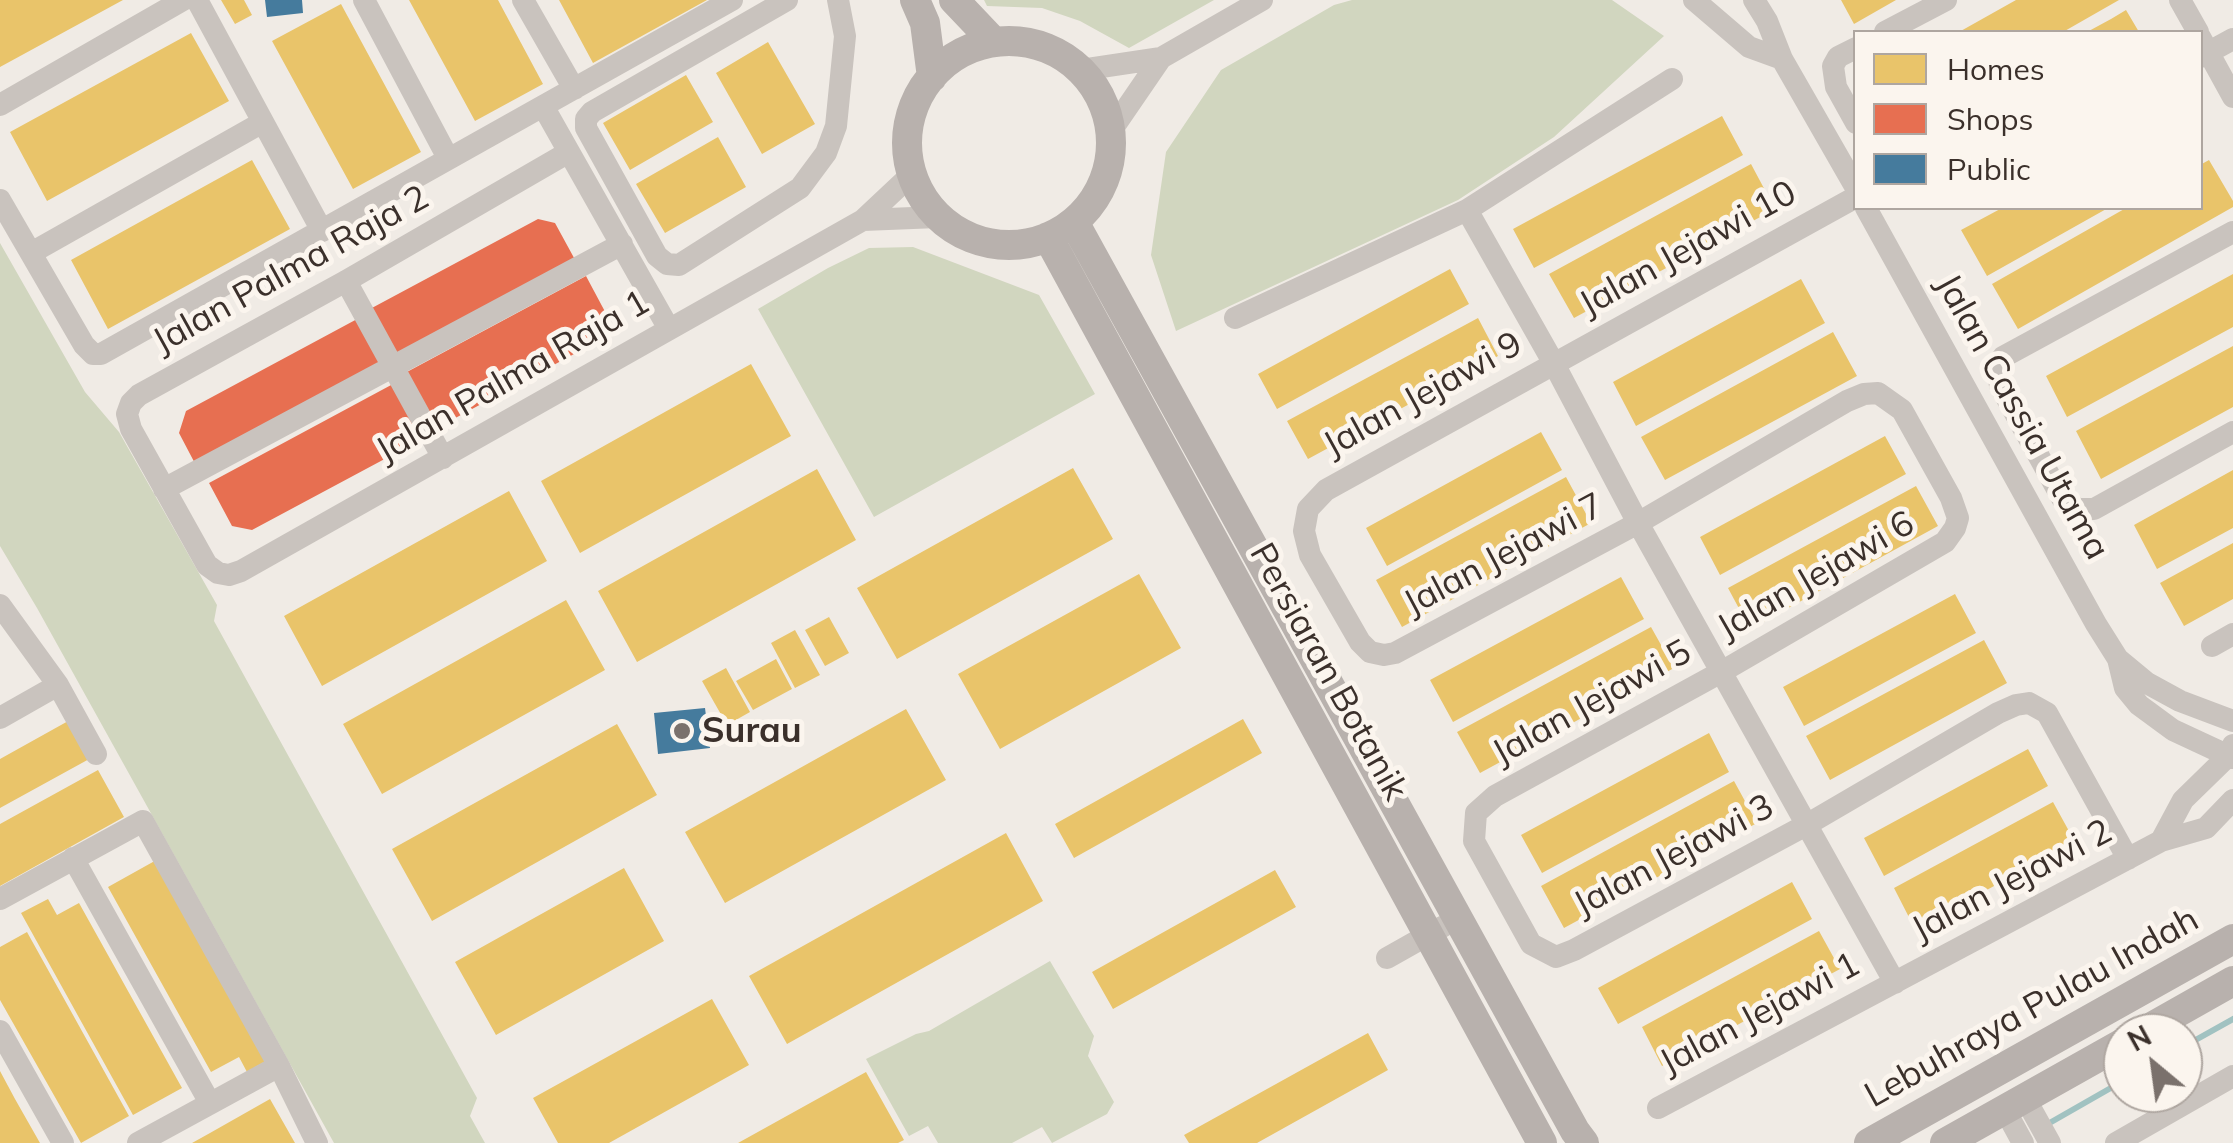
<!DOCTYPE html>
<style>
body{margin:0}
#map{position:relative;width:2233px;height:1143px;overflow:hidden;background:#f0ebe5;font-family:Mulish,sans-serif}
canvas{display:block}
.legend{position:absolute;left:1853px;top:30px;width:350px;height:180px;box-sizing:border-box;background:#fbf5ee;border:2px solid #aea6a0;margin:0;padding:12px 18px;list-style:none;font-size:30px;color:#3b302b}
.legend li{display:flex;align-items:center;gap:20px;height:50px}
.legend b{width:50px;border:2px solid #aea6a0}
.north{position:absolute;left:2103px;top:1013px;width:100px;height:100px;box-sizing:border-box;background:#fbf5ee;border:2px solid #aea6a0;border-radius:50%;rotate:331deg;font-size:28px;font-weight:700;line-height:40px;text-align:center;color:#3b302b}
.north::after{content:'';display:block;margin:auto;width:35px;height:45px;background:#7a716c;clip-path:polygon(50% 0,100% 100%,50% 72%,0 100%)}
</style>
<div id="map">
<canvas width="2233" height="1143"></canvas>
<ul class="legend">
<li><b style="height:28px;background:#e9c46a"></b>Homes</li>
<li><b style="height:28px;background:#e76f51"></b>Shops</li>
<li><b style="height:28px;background:#457b9d"></b>Public</li>
</ul>
<div class="north">N</div>
</div>
<script>
const ctx = document.querySelector('canvas').getContext('2d');
ctx.lineJoin = 'round';
function paint(path, color) { ctx.fillStyle = color; ctx.fill(path, 'evenodd'); }
const toPath = rows => new Path2D(rows.map(r => 'M' + r).join(''));
function strokePath(path, color, width, dash) { ctx.strokeStyle = color; ctx.lineWidth = width; ctx.lineCap = dash ? 'butt' : 'round'; ctx.setLineDash(dash || []); ctx.stroke(path); }
function write(font, color, halo, rows, align = 'center') {
  ctx.font = font + ' Mulish,sans-serif'; ctx.lineWidth = 10; ctx.setLineDash([]); ctx.textBaseline = 'middle'; ctx.strokeStyle = halo; ctx.fillStyle = color; for (const [text, x, y, turn = 0] of rows) {
    ctx.save(); ctx.translate(x, y); ctx.rotate((+turn || 0) * Math.PI / 180); ctx.textAlign = isNaN(turn) ? turn : align; if (halo) ctx.strokeText(text, 0, 0); ctx.fillText(text, 0, 0); ctx.restore();
  }
}
const green = toPath([
 [984,0,1214,0,1129,48,1080,21,1042,8,987,6],
 [1352,0,1612,0,1664,36,1554,137,1458,200,1176,331,1151,255,1166,152,1221,70,1334,5],
 [0,243,85,392,119,432,217,605,214,621,477,1098,470,1116,485,1143,334,1143,37,608,0,546],
 [913,247,1039,295,1095,394,874,517,758,309,828,268,869,248],
 [1050,961,1094,1036,1088,1056,1114,1102,1107,1114,1052,1143,1042,1127,1012,1143,938,1143,928,1126,909,1136,866,1059,916,1034,929,1031]
]);
const homes = toPath([
 [0,0,123,0,0,67],
 [221,0,244,0,252,15,235,24],
 [409,0,498,0,543,84,475,121],
 [559,0,707,0,593,63],
 [1841,0,1896,0,1854,24],
 [2016,0,2119,0,2063,32,1959,32],
 [341,4,421,152,353,189,272,41],
 [2126,10,2139,32,2087,32,2111,19],
 [191,33,229,101,47,201,10,132],
 [768,42,815,124,762,154,716,73],
 [686,75,713,122,630,170,603,123],
 [1722,116,1743,155,1534,268,1513,229],
 [718,137,746,187,665,233,636,184],
 [252,160,290,229,108,329,71,260],
 [2209,160,2233,201,2233,207,2018,329,1992,284,2126,208,2200,208,2200,165],
 [1751,164,1775,209,1574,318,1549,274],
 [2002,208,2108,208,1987,276,1961,230],
 [1450,269,1469,304,1277,409,1258,374],
 [2233,274,2233,327,2067,417,2046,376],
 [1801,279,1825,323,1636,426,1613,382],
 [1478,318,1498,356,1308,459,1287,421],
 [1833,332,1857,376,1665,480,1641,437],
 [2233,346,2233,407,2101,479,2076,431],
 [751,364,791,436,580,553,541,481],
 [1541,432,1562,470,1387,566,1366,528],
 [1885,436,1906,474,1720,575,1700,537],
 [1073,468,1113,539,897,659,857,588],
 [817,469,856,540,637,662,598,591],
 [2233,470,2233,528,2157,569,2134,525],
 [1566,477,1591,523,1402,627,1376,580],
 [1916,486,1938,526,1750,629,1728,588],
 [509,491,547,561,322,686,284,616],
 [2233,543,2233,599,2184,626,2160,583],
 [1139,574,1181,648,1000,749,958,674],
 [1621,577,1644,619,1453,722,1430,680],
 [1955,594,1976,633,1804,726,1783,687],
 [566,600,605,670,382,794,343,724],
 [829,617,849,653,825,666,805,630],
 [1651,627,1674,668,1480,773,1457,732],
 [795,630,820,675,795,688,771,643],
 [1984,640,2007,683,1830,780,1806,736],
 [776,659,792,689,753,710,736,681],
 [726,668,750,712,727,725,702,681],
 [906,709,946,780,725,903,685,832],
 [1243,719,1262,753,1074,858,1055,824],
 [70,720,91,758,0,808,0,759],
 [617,724,657,795,432,921,392,849],
 [1709,733,1729,772,1542,873,1521,835],
 [2028,749,2048,786,1884,876,1864,838],
 [98,770,124,817,0,886,0,824],
 [1734,781,1757,823,1564,928,1541,886],
 [2053,802,2075,842,1915,929,1894,888],
 [1006,833,1043,901,787,1044,749,976],
 [160,858,271,1058,247,1072,239,1057,211,1072,108,887],
 [624,868,664,941,496,1035,455,962],
 [1275,870,1296,907,1113,1009,1092,972],
 [1792,882,1812,919,1618,1024,1598,988],
 [48,899,57,915,79,903,182,1088,133,1115,21,913],
 [1819,931,1840,969,1662,1066,1642,1027],
 [27,932,129,1116,81,1143,0,1000,0,947],
 [712,999,749,1065,609,1143,558,1143,533,1098],
 [1368,1033,1388,1070,1257,1143,1189,1143,1184,1135],
 [0,1071,15,1099,40,1143,0,1143],
 [866,1072,904,1140,898,1143,738,1143],
 [270,1099,295,1143,192,1143,210,1133]
]);
const shops = toPath([
 [538,219,555,223,579,267,399,364,370,309],
 [586,276,610,321,600,340,435,429,405,373],
 [359,318,388,372,200,473,179,433,186,411],
 [393,384,422,439,252,530,232,526,209,483]
]);
const public = toPath([
 [265,0,302,0,303,13,267,17],
 [705,708,710,748,658,754,654,713]
]);
const stream = toPath([
 [2183,1047,2233,1019],
 [2046,1125,2123,1081]
]);
const minor = toPath([
 [197,0,322,231],
 [364,0,448,158],
 [523,0,574,89],
 [787,0,592,112,586,119,586,128,657,256,667,264,679,265,800,188,826,153,836,126,845,36,838,0],
 [1694,0,1749,47,1782,59],
 [1754,0,1767,21,1782,59,1856,188],
 [2180,0,2198,32],
 [1885,32,1946,0],
 [2200,37,2233,97],
 [1856,48,1838,57,1833,66,1836,87,1856,123],
 [2200,57,2233,39],
 [1081,70,1161,58,1262,0],
 [0,105,183,0],
 [543,106,669,329],
 [1111,131,1161,58],
 [569,152,346,281,139,395,131,403,127,414,131,429,207,565,218,573,229,575,241,571,863,220,938,217],
 [1856,197,1326,490,1308,509,1304,531,1310,555,1360,642,1370,652,1384,655,1395,653,1638,523,1847,401,1864,394,1878,393,1902,410,1951,498,1958,518,1955,528,1945,542,1723,671,1495,796,1476,813,1474,841,1531,944,1556,957,1574,950,1808,824,1998,713,2016,705,2029,703,2047,713,2128,859],
 [0,200,84,345,93,354,101,354,732,0],
 [1866,208,2096,624,2118,659,2147,683,2180,701,2233,721],
 [1467,210,1553,362,1638,523,1895,983],
 [863,220,912,174],
 [2233,232,2003,357,1997,365,2000,386,2063,500,2078,509,2094,509,2233,432],
 [31,253,263,122],
 [346,281,443,458],
 [1235,318,1467,210,1672,79],
 [164,489,622,244],
 [0,605,58,685,96,754],
 [2212,646,2233,634],
 [2118,659,2125,688,2139,705,2173,730,2233,758],
 [0,718,58,685],
 [2161,841,2183,800,2228,756,2233,745],
 [73,858,210,1103],
 [0,899,143,821,279,1066,317,1143],
 [1387,958,1442,927],
 [0,1031,63,1143],
 [2025,1098,2050,1143],
 [1658,1108,2161,841,2206,828,2233,800],
 [2005,1110,2023,1143],
 [138,1143,279,1066],
 [2116,1143,2233,1076]
]);
const major = toPath([
 [915,0,925,23,932,77],
 [954,0,994,42],
 '907 143a102 102 0 1 1 204 0a102 102 0 1 1-204 0Z',
 [1074,222,1575,1131,1584,1143],
 [1048,237,1542,1143],
 [2141,1033,2233,981],
 [1869,1143,2233,939],
 [1945,1143,2123,1043]
]);
const markers = [
 [682,731,10,"#7a716c"]
];
const streetNames = [
 ["Jalan Jejawi 10",1688,249,-29],
 ["Jalan Palma Raja 2",291,270,-29],
 ["Jalan Palma Raja 1",513,377,-30],
 ["Jalan Jejawi 9",1423,395,-29],
 ["Jalan Cassia Utama",2022,417,61],
 ["Jalan Jejawi 7",1504,555,-28],
 ["Jalan Jejawi 6",1816,576,-30],
 ["Persiaran Botanik",1328,672,61],
 ["Jalan Jejawi 5",1592,703,-29],
 ["Jalan Jejawi 3",1674,856,-28],
 ["Jalan Jejawi 2",2012,881,-28],
 ["Lebuhraya Pulau Indah",2032,1008,-29],
 ["Jalan Jejawi 1",1760,1014,-28]
];
const poiNames = [
 ["Surau",702,731]
];
paint(green, '#d1d6bf');
paint(homes, '#e9c46a');
paint(shops, '#e76f51');
paint(public, '#457b9d');
strokePath(stream, '#a1c2c1', 6);
strokePath(minor, '#c9c3be', 22);
strokePath(major, '#b8b1ad', 30);
for (const [x, y, r, color] of markers) { const dot = new Path2D(); dot.arc(x, y, r, 0, 2 * Math.PI); ctx.fillStyle = color; ctx.fill(dot); strokePath(dot, '#fbf5ee', 4); }
write('35px', '#3b302b', '#fbf5ee', streetNames);
write('bold 35px', '#3b302b', '#fbf5ee', poiNames, 'left');
</script>
